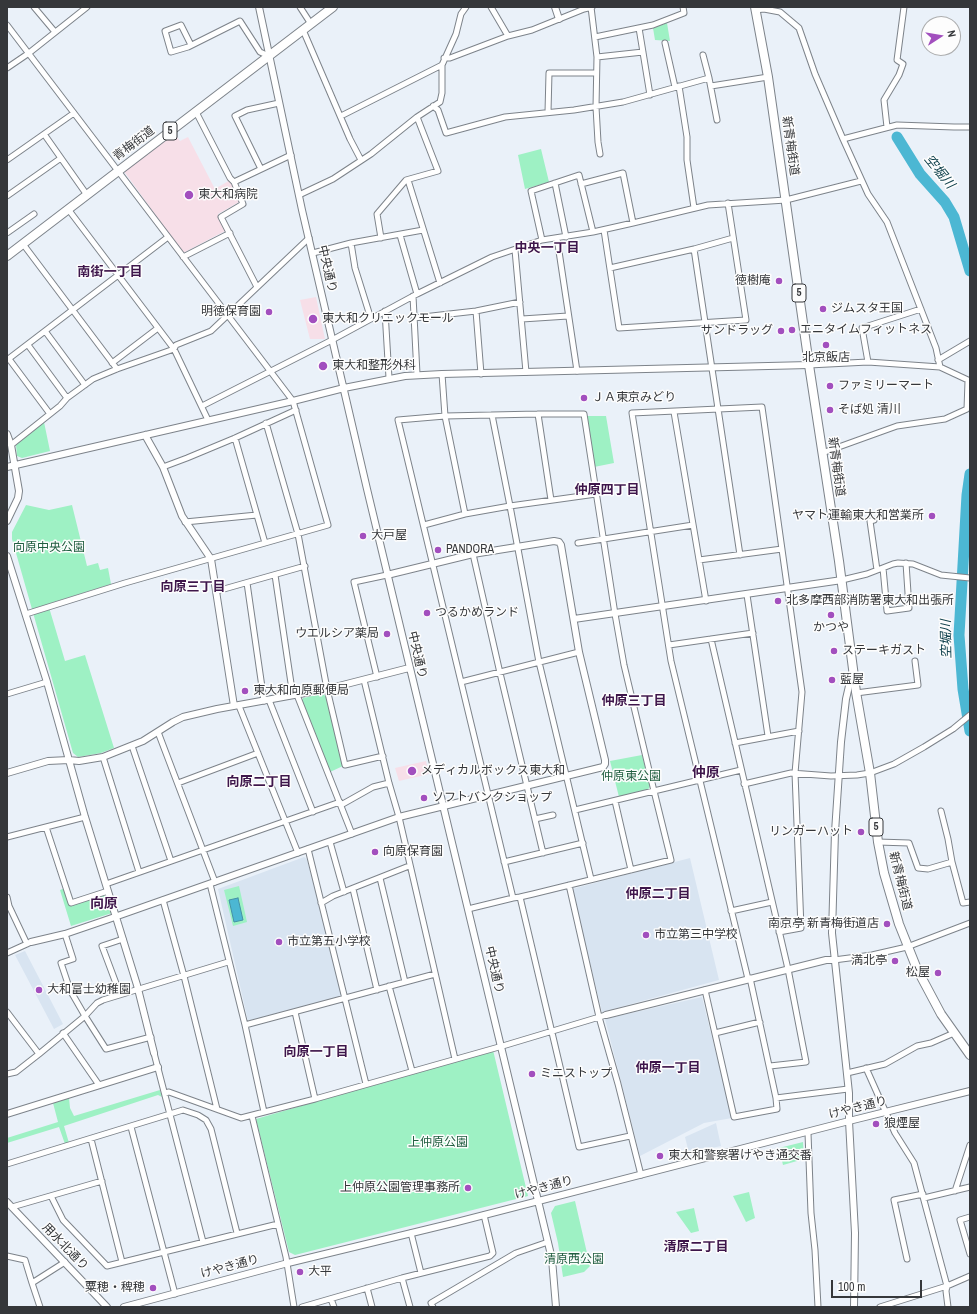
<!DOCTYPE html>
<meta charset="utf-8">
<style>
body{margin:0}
#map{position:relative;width:977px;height:1314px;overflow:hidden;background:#eaf1f9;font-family:"Archivo Narrow",sans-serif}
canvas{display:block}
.frame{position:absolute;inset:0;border:8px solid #35373a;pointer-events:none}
.north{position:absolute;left:921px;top:16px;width:40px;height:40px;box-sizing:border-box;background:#fdfdfd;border:1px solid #adaeaf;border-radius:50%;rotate:78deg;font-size:11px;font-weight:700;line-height:16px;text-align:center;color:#35373a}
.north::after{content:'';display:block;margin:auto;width:14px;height:18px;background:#a24fbe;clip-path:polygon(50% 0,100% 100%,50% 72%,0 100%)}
.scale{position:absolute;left:831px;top:1280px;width:91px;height:18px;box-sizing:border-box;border:2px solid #35373a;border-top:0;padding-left:5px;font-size:12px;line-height:14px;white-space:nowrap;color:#35373a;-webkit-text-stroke:3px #fdfdfd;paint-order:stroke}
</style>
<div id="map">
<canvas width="977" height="1314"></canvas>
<div class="frame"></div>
<div class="north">N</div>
<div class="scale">100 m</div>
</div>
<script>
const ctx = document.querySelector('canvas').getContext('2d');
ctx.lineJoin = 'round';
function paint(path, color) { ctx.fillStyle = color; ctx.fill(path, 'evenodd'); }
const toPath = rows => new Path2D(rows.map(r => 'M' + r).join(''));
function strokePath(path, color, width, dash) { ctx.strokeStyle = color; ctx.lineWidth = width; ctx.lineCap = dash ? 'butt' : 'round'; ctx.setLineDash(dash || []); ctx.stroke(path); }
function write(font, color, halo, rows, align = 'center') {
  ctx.font = font + ' "Archivo Narrow","Noto Sans JP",sans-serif'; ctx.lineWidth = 3; ctx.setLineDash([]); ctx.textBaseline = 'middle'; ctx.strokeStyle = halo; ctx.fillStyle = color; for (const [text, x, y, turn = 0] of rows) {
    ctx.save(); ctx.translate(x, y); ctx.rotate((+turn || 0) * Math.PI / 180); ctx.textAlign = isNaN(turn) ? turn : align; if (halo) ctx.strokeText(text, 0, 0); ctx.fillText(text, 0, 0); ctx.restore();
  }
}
const built = toPath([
 [304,857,307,859,342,996,248,1021,218,889],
 [690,858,719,980,602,1012,572,889],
 [25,951,63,1024,54,1029,15,955],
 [702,997,732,1118,704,1123,640,1156,605,1019],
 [716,1123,721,1146,689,1153,685,1137]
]);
const medical = toPath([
 [174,133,180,141,188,137,215,189,230,180,241,201,218,214,227,230,183,253,123,170],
 [316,297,325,339,310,339,300,300],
 [426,761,429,774,399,781,395,768]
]);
const green = toPath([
 [667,23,670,41,655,40,653,28],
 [541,149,549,182,525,189,518,155],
 [586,416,606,416,614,463,594,467],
 [44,422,50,451,22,458,17,456,16,445],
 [26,505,49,510,72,505,87,566,98,563,100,570,108,568,111,584,48,604,65,661,85,655,114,748,101,753,78,757,73,753,12,539,12,532],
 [322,694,326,696,343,766,330,772,302,700,303,698],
 [642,755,650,786,648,790,619,797,610,761],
 [239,886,247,922,233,926,224,890],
 [65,888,71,903,105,893,112,913,71,926,60,890],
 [493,1050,528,1196,295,1255,289,1252,256,1119],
 [160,1090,162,1097,158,1095,64,1126,69,1143,65,1144,59,1127,7,1143,7,1138,58,1122,53,1103,69,1098,70,1108,74,1116],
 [803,1142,804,1159,783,1165,779,1148],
 [749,1192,755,1218,746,1222,733,1196],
 [575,1201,590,1266,584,1272,563,1277,558,1243,551,1213,555,1206],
 [694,1208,699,1231,691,1233,676,1212]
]);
const water = toPath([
 [238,898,243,920,234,922,229,900,238,898]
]);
const river = toPath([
 [897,137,920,174,945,202,954,217,970,271],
 [970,474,967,495,959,635,963,689,970,731]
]);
const minor = toPath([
 [34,7,55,32],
 [300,7,311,24],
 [491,7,508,36],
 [591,7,597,57,596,107,598,142,600,154],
 [755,10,764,9,780,12,799,28,815,74,843,139],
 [7,25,293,401,328,525,125,583,26,614],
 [639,28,650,95],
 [303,30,350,139,361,160],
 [595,37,653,25,684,13,683,7],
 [665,43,675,87],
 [191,45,181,25,165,31,171,52,188,47,240,21,260,52,269,56],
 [703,55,709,78],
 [597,57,643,52],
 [444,58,450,58,508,36,532,30,584,9,592,7],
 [7,68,29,53,87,7],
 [679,86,687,137,687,160,694,208],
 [711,86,768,77],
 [433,106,438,110,446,133,505,117,574,110,623,102,709,78,717,120],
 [196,112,230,178,234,182,243,204,221,217,257,287],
 [548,112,549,73,596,73],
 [341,116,442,65],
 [887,127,884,100,899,75,903,64,897,60,904,7],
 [970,127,954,127,897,125,843,139,868,194,887,222,936,348,940,367,970,381],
 [44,134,87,195],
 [7,160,74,113],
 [261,169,235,116,247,110,279,103],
 [408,180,440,283],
 [234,182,291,155],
 [555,183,566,237],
 [581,184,623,173,633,223],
 [299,195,333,179,371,154,417,117,440,102,442,93,442,65,456,34,461,14,466,7],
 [7,196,61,158],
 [68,209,174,349,208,420],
 [604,230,619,328,746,320,728,203],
 [7,233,34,214],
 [400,235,417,294],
 [381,238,377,214,406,180,438,171,417,117],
 [557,238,577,371],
 [542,240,531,191,579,175,593,232],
 [351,243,355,268,371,319],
 [23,244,117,369],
 [694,249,740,555],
 [515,250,526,372],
 [313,253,351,243,423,230],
 [183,257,230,233],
 [610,268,694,249,733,238],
 [413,296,417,374],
 [385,311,389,378],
 [476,311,481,374],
 [414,318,476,311,520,302],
 [522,319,568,316],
 [45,331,85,385],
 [28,345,67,398],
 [9,359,50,414],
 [7,360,168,237],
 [938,360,970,341],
 [868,362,862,328,921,309],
 [112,363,158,328],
 [809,365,868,362,940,367],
 [442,374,445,416,465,514],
 [202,406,332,340,417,294,492,257,542,240,593,232,633,223,708,205,786,200,861,181],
 [674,412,706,601],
 [538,414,551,500],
 [492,415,510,506,539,662,591,879],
 [266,423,298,534,327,689,345,765,383,756],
 [235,438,265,543],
 [11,445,60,406,67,398,93,379,117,369,174,349,176,345,211,331,309,238],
 [822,453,897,426,945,419,967,409,968,381],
 [163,467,187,458,235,438,296,410],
 [874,520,870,521,877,570],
 [185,522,257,515],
 [424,525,465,514,510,506,596,494],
 [578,543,693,525],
 [473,554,500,673,543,853],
 [699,560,782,549],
 [883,568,887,611,909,608,906,563],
 [275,575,292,690,297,695,352,834],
 [842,580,867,574,893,564,898,563,913,564,941,575,970,578],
 [247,583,264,701],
 [217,591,305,566],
 [747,595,768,736],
 [711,639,788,969,806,1062,770,1066],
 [669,645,753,633],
 [377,677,354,582,387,575],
 [364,680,389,783,399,817,455,1059],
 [461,682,579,652],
 [856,693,918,685,915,661],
 [7,694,47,682],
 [269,700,313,812],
 [239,706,298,853],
 [158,732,215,882],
 [735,743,799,731],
 [132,746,171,861],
 [103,757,139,872],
 [178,783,258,753],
 [744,784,791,773,831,776,857,775,870,773,894,764,924,747,953,729,970,715],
 [615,801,631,870],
 [341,805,373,787,389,783],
 [575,810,741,770],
 [941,811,948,839,952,862],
 [535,819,553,815],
 [46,827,71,903,108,891],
 [7,837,85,817],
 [330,842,344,892],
 [878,842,909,843,918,868,928,869,952,862,963,903,970,902],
 [308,849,366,1084],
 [504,862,583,843],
 [380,878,405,982],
 [106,884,340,802],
 [210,884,245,1025,264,1112],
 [569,885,599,1017,618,1084,641,1175],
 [353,889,377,990],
 [7,897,9,906,27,944],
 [520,897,579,1147,630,1136],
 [163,900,184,976,217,1109],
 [321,903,333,896,409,866],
 [468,909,513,898,520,897,533,894,671,860,654,791,624,665,615,614,584,414,538,414,445,416,398,420,513,898],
 [731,911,772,902],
 [65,934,73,959,61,963,70,990,85,1016,106,1049,151,1037],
 [7,953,29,943],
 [834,960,872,955,907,947,970,923],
 [748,979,671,661,632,413,762,407,802,692,795,773,801,928,779,932],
 [389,986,412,1071],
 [705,990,734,1117,777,1109,776,1098,750,978],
 [120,994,102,946,123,939],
 [7,1012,39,1054],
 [295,1012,315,1099],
 [245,1025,435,974],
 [63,1033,99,1085],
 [715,1033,760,1022],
 [154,1053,203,1242],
 [866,1068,895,1133,914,1163,947,1286,946,1291,948,1307],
 [847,1073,885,1064,917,1046,931,1043,954,1033],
 [7,1074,16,1072,39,1054,85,1016,97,1003,103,1000,228,962],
 [165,1093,169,1092,241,1118,315,1099,506,1045,606,1015],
 [776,1098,848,1089],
 [252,1116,286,1257,294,1307],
 [131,1127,175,1294],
 [808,1133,811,1213,815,1250,818,1307],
 [91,1139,122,1262],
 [7,1164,183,1110,198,1115,206,1120,211,1129,237,1233],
 [955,1191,970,1145],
 [51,1196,63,1220,107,1266,278,1224],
 [924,1198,970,1187],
 [12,1207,102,1181],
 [970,1217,960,1220,970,1254],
 [411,1233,421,1273],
 [7,1256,25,1260,32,1283],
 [907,1259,894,1200,923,1194],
 [402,1278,410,1307],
 [367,1288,372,1307],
 [331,1299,334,1307],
 [40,1307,32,1283,65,1262],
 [302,1307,402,1278,490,1256,493,1253,484,1215],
 [433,1307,431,1303,516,1253,548,1242],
 [880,1307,947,1286,970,1276]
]);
const tertiary = toPath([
 [259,7,302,210,367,489,552,1259,556,1307],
 [555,7,559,19],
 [7,434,11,445,19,491,18,498,7,521],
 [145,435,163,467,182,516,211,559,234,706],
 [7,467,293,401,344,388,405,376,442,374,809,365],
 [7,556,47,682,85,817,137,985,154,1053],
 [574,619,842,580],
 [852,673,846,699,841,742,835,832,832,933,849,1093,849,1121,855,1233,854,1307],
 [7,773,48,761,69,760,79,761,103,757,143,741,173,722,183,717,217,709,327,689,409,668],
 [31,942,65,934,109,919,399,817,603,767,605,764,605,760,579,652,567,581,561,545,559,542,554,541,473,554,387,575],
 [606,1015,826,960,834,960],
 [7,1114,158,1067],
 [7,1202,107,1307],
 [124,1307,288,1263,457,1222,849,1121,970,1091]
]);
const primary = toPath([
 [755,7,768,77,809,365,839,561,856,692,870,773,878,842,884,873,899,924,917,969,941,1014,970,1055],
 [7,256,333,7]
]);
const markers = [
 [189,195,5,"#a24fbe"],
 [779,281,4,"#a24fbe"],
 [823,309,4,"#a24fbe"],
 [269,312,4,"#a24fbe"],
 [313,319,5,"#a24fbe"],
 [792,330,4,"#a24fbe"],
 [781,331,4,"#a24fbe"],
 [826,345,4,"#a24fbe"],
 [323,366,5,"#a24fbe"],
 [830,386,4,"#a24fbe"],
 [584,398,4,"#a24fbe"],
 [830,410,4,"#a24fbe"],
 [932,516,4,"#a24fbe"],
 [363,536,4,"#a24fbe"],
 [438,550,4,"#a24fbe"],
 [778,601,4,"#a24fbe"],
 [427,613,4,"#a24fbe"],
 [831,615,4,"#a24fbe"],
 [387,634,4,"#a24fbe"],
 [834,651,4,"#a24fbe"],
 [832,680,4,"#a24fbe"],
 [245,691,4,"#a24fbe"],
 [412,771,5,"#a24fbe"],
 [424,798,4,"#a24fbe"],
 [861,832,4,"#a24fbe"],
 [375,852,4,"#a24fbe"],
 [887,924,4,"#a24fbe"],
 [646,935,4,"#a24fbe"],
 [279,942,4,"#a24fbe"],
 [895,961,4,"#a24fbe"],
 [938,973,4,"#a24fbe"],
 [39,990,4,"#a24fbe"],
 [532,1074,4,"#a24fbe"],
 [876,1124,4,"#a24fbe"],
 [660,1156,4,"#a24fbe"],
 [468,1188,4,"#a24fbe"],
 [300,1272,4,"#a24fbe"],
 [153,1288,4,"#a24fbe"]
];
const shields = [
 [170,131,14],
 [799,293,14],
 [876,827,14]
];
const shieldNames = [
 ["5",170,131],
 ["5",799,293],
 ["5",876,827]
];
const streetNames = [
 ["青梅街道",134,144,-37],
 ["新青梅街道",790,146,82],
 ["中央通り",327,269,77],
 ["新青梅街道",836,467,82],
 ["中央通り",417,655,77],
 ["新青梅街道",900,881,76],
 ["中央通り",494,970,77],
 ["けやき通り",858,1108,-14],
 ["けやき通り",544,1188,-15],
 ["用水北通り",65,1247,46],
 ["けやき通り",230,1267,-15]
];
const poiNames = [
 ["東大和病院",198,195],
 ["徳樹庵",771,281,"right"],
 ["ジムスタ王国",831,309],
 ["明徳保育園",261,312,"right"],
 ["東大和クリニックモール",322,319],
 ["エニタイムフィットネス",800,330],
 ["サンドラッグ",773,331,"right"],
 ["北京飯店",826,358,"center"],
 ["東大和整形外科",332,366],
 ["ファミリーマート",838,386],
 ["ＪＡ東京みどり",592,398],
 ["そば処 清川",838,410],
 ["ヤマト運輸東大和営業所",924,516,"right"],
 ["大戸屋",371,536],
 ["PANDORA",446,550],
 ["北多摩西部消防署東大和出張所",786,601],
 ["つるかめランド",435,613],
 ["かつや",831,628,"center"],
 ["ウエルシア薬局",379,634,"right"],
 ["ステーキガスト",842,651],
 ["藍屋",840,680],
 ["東大和向原郵便局",253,691],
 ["メディカルボックス東大和",421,771],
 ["ソフトバンクショップ",432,798],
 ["リンガーハット",853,832,"right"],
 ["向原保育園",383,852],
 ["南京亭 新青梅街道店",879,924,"right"],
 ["市立第三中学校",654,935],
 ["市立第五小学校",287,942],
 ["満北亭",887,961,"right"],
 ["松屋",930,973,"right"],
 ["大和富士幼稚園",47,990],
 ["ミニストップ",540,1074],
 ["狼煙屋",884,1124],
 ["東大和警察署けやき通交番",668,1156],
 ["上仲原公園管理事務所",460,1188,"right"],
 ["大平",308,1272],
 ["粟穂・稗穂",145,1288,"right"]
];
const parkNames = [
 ["向原中央公園",49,548],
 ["仲原東公園",631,777],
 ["上仲原公園",438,1143],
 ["清原西公園",574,1260]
];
const waterNames = [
 ["空堀川",939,172,51],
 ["空堀川",947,639,-91]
];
const neighbourhoodNames = [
 ["中央一丁目",547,249],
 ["南街一丁目",110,273],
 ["仲原四丁目",607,491],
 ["向原三丁目",193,588],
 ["仲原三丁目",634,702],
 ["向原二丁目",259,783],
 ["仲原二丁目",658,895],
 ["向原一丁目",316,1053],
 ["仲原一丁目",668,1069],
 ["清原二丁目",696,1248]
];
const quarterNames = [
 ["仲原",706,773],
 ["向原",104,904]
];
paint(built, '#d8e4f1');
paint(medical, '#f7dfe8');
paint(green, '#9ef1c4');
paint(water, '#4cb7d3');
strokePath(water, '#4591a5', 1);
strokePath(river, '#4cb7d3', 11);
strokePath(minor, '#7d838a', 7);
strokePath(tertiary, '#7d838a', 8);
strokePath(primary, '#7d838a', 10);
strokePath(minor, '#fff', 5);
strokePath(tertiary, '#fff', 6);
strokePath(primary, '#fff', 8);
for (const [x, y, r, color] of markers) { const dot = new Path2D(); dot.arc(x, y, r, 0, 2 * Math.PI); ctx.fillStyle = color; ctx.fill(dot); strokePath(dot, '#fdfdfd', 1.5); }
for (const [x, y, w] of shields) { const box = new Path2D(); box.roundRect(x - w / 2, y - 9, w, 18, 3); ctx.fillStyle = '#fdfdfd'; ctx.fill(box); strokePath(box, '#35373a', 1); }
write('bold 11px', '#35373a', null, shieldNames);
write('12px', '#35373a', '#fdfdfd', streetNames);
write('12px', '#35373a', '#fdfdfd', poiNames, 'left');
write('12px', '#205e40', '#fdfdfd', parkNames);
write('italic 13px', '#0f404c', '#fdfdfd', waterNames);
write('bold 13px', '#3e164b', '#fdfdfd', neighbourhoodNames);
write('bold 14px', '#3e164b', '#fdfdfd', quarterNames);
</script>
